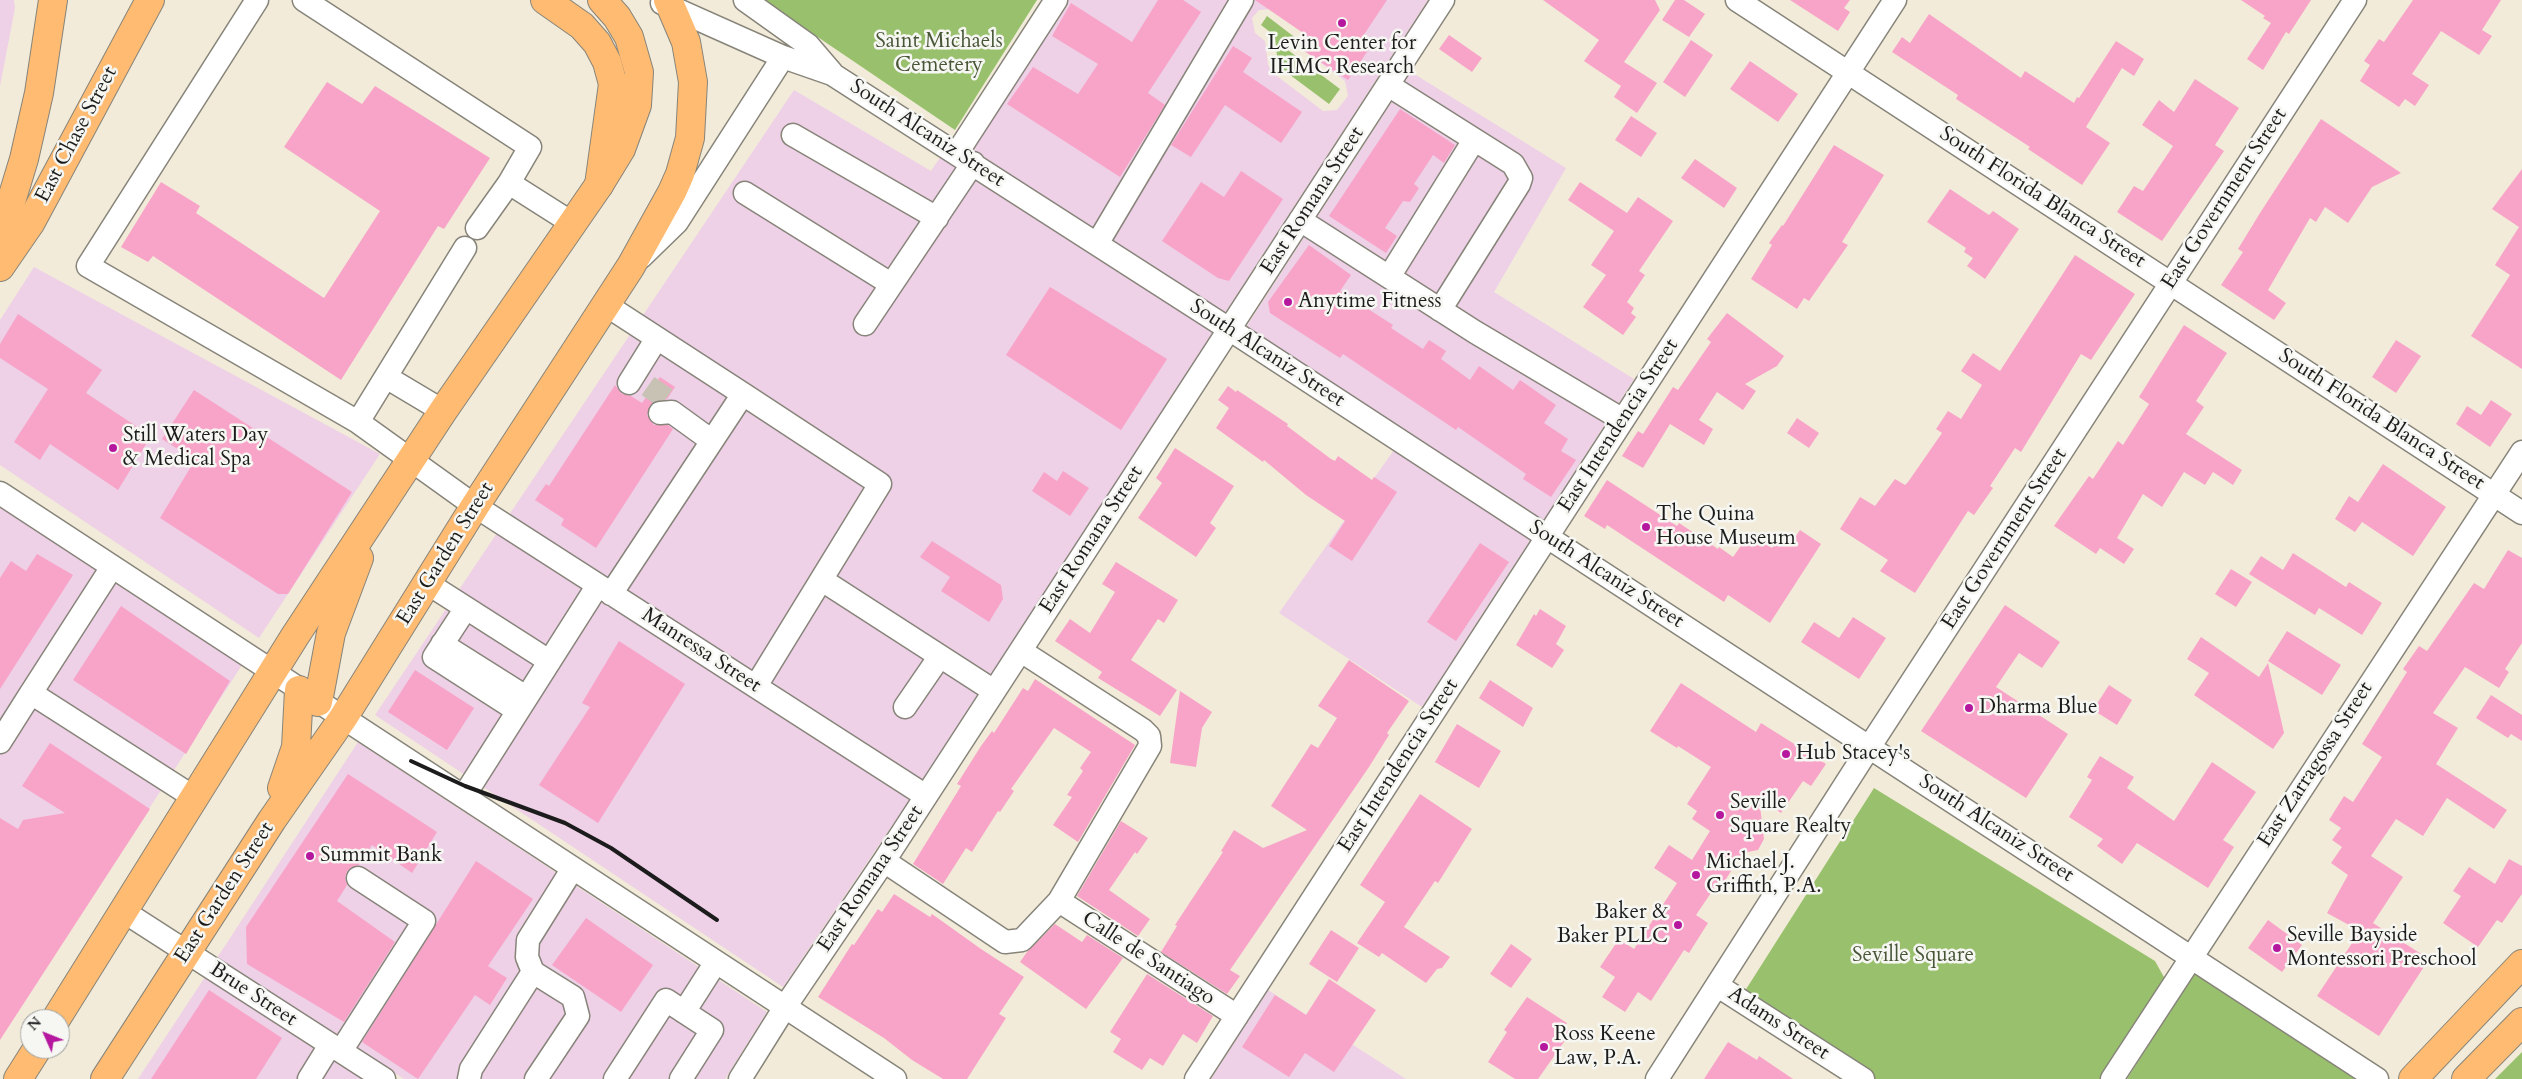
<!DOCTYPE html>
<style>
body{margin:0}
#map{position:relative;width:2522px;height:1079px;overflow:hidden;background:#f2ebd9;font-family:Cardo,serif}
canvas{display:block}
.north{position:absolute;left:20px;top:1009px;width:50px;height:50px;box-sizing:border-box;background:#f6f6f2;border:1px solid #9f9f9c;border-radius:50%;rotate:314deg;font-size:14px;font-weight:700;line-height:20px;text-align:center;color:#1c1c1c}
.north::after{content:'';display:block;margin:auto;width:18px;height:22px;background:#b5179e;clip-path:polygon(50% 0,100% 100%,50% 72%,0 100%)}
</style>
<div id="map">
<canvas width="2522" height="1079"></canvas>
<div class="north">N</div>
</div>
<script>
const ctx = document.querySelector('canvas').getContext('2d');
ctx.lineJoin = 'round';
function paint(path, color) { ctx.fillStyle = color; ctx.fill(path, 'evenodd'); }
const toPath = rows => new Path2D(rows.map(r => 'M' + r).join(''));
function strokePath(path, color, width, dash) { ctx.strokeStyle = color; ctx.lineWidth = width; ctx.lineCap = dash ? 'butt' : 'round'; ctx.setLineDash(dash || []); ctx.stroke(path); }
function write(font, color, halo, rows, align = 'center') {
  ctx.font = font + ' Cardo,serif'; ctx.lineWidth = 5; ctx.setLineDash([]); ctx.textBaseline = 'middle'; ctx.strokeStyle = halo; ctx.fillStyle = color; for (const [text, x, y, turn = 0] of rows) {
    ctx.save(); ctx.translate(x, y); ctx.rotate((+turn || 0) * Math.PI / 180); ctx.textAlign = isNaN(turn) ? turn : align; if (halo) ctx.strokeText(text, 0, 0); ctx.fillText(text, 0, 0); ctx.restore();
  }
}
const built = toPath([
 [0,0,14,0,15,8,0,86],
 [1049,0,1428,0,1225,313,953,138,963,136],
 [1273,9,1302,31,1305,45,1302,49,1345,81,1348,96,1337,110,1323,111,1273,73,1268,65,1265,41,1255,33,1252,18,1259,10],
 [1411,72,1566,168,1494,292,1634,379,1543,521,1246,327],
 [794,90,931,171,941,156,1213,332,922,780,509,515],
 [34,267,380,454,259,638,0,465,0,320],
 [1394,450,1531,539,1422,707,1279,613],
 [0,506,242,665,0,1039],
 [497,533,910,799,783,987,375,715],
 [358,742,767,1012,725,1079,404,1079,217,958],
 [205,977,364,1079,138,1079],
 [1268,990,1406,1079,1211,1079]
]);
const green = toPath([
 [763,0,1037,0,955,130],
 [1267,16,1297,39,1288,50,1340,89,1329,104,1278,66,1275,36,1261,25],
 [1874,788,2155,961,2165,979,2100,1079,1849,1079,1736,1005],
 [2195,972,2358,1079,2127,1079],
 [2522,1052,2522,1079,2495,1079]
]);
const building = toPath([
 [1158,0,1183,0,1201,12,1148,93,1165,105,1120,177,1007,104,1033,67,1078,94,1098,64,1052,36,1071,3,1132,42],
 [1255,0,1387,0,1361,39,1371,46,1348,80,1301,49,1309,37],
 [1543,0,1655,0,1660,10,1624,62,1657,83,1637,113,1614,97,1621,86,1584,61,1599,40],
 [1675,0,1684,0,1705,14,1689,37,1662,20],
 [1790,0,1850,0,1844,8,1850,12,1838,31],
 [2241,0,2311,0,2289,34,2286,32,2263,70,2247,59,2271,23,2263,18,2265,16],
 [2413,0,2501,0,2482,30,2492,36,2479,55,2441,31,2412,74,2429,85,2415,106,2405,99,2399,107,2360,81,2370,65,2364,61,2379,39,2384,42],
 [1929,14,2021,78,2025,71,2074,103,2077,97,2079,98,2116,41,2144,59,2134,76,2122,68,2086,127,2110,143,2082,185,2028,149,2030,147,1956,99,1958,95,1892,52,1902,37,1910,43],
 [1449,35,1482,58,1472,72,1439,49],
 [1691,40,1713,55,1685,97,1663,82],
 [1233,46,1252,58,1243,72,1302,112,1281,143,1225,105,1191,157,1171,145],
 [1750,61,1798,94,1778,122,1730,89],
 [2195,79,2239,108,2215,145,2224,151,2162,241,2117,212,2134,186,2143,191,2173,146,2142,125,2159,100,2174,112],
 [327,82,362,104,375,86,490,158,444,229,438,226,341,380,153,256,148,262,121,247,161,182,200,206,196,213,324,298,380,211,284,147],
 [1400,109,1455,145,1444,163,1433,155,1414,184,1419,188,1410,202,1403,201,1385,228,1397,236,1386,253,1329,216],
 [1631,116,1657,133,1641,157,1615,140],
 [2321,119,2401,173,2372,187,2348,223,2325,207,2316,222,2310,218,2268,290,2286,303,2274,320,2221,285,2243,252,2238,249,2260,213],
 [1834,145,1884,175,1842,242,1848,245,1809,301,1804,298,1797,309,1751,279,1772,245,1769,243,1782,225,1783,226],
 [1695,159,1737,188,1724,208,1681,178],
 [2522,169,2522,369,2471,336,2510,275,2495,265,2519,227,2492,209],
 [1241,171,1283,199,1229,281,1218,278,1162,241,1201,182,1224,197],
 [1580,182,1627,213,1638,197,1673,221,1639,271,1645,275,1627,302,1634,308,1631,313,1636,317,1623,335,1583,307,1606,275,1591,265,1614,231,1568,200],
 [1950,189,1989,215,1993,211,2019,229,1985,279,1967,266,1973,258,1964,252,1966,248,1927,222],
 [1309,245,1351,275,1340,291,1393,325,1391,328,1423,349,1429,340,1446,351,1441,359,1470,380,1479,366,1513,390,1520,380,1556,405,1544,423,1568,439,1561,451,1576,460,1551,497,1523,479,1526,474,1458,427,1456,430,1343,354,1340,358,1270,313,1268,302],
 [2075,255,2135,294,2091,360,2081,354,2021,452,2015,448,1990,486,1993,488,1974,515,1968,511,1915,593,1880,571,1888,560,1840,529,1860,497,1875,506,1895,479,1905,485,1908,482,1942,433,1936,429,1948,411,1961,419,1982,385,1961,371,1973,353,2000,371],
 [1050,287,1167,359,1121,430,1006,355],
 [1727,313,1784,356,1777,366,1745,384,1756,391,1743,410,1717,392,1699,420,1713,429,1704,445,1670,424,1643,468,1622,456,1638,431,1643,434,1673,387,1678,390,1711,342,1707,339],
 [18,314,102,370,86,393,151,436,118,490,50,444,40,460,14,442,48,389,0,358,0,344],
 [2184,325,2227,353,2196,401,2204,407,2186,434,2242,470,2233,485,2213,472,2205,485,2184,472,2162,507,2143,494,2117,538,2134,549,2124,564,2100,548,2096,554,2054,526,2089,476,2093,479,2118,441,2123,445,2149,404,2139,397],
 [2396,340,2421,356,2396,393,2372,377],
 [660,377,675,387,667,399,652,403,647,415,654,425,668,425,673,429,596,548,561,525,564,519,535,500,546,484,549,486,615,385,622,394,631,396,642,403],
 [1228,386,1236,392,1237,390,1288,424,1287,426,1331,459,1335,461,1338,456,1372,480,1374,477,1397,492,1352,561,1329,546,1345,521,1306,495,1264,460,1263,462,1216,428,1229,408,1218,400],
 [194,390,352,492,288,594,278,594,160,518,195,460,162,439],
 [2491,400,2512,414,2490,447,2456,424,2467,406,2481,415],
 [1797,418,1819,433,1809,448,1787,433],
 [1175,448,1234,486,1210,523,1216,528,1196,557,1138,518,1162,483,1156,478],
 [2383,464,2446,507,2413,556,2362,522,2355,532,2335,519,2349,496,2358,502],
 [1063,471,1089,488,1070,516,1032,491,1044,472,1057,481],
 [1607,480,1677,526,1679,523,1718,549,1719,547,1733,557,1750,533,1772,548,1783,532,1794,539,1800,530,1821,544,1770,623,1728,595,1724,602,1607,525,1605,529,1584,516],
 [932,541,1001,585,1003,599,989,622,941,591,950,577,920,557],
 [1480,543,1509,562,1456,641,1427,622],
 [2508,550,2522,558,2522,643,2505,669,2509,672,2499,688,2465,667,2433,713,2458,728,2436,764,2507,810,2494,829,2447,798,2423,836,2396,819,2371,856,2403,877,2373,923,2429,959,2379,1036,2317,996,2360,931,2327,913,2348,875,2331,863,2342,847,2332,840,2341,828,2329,820,2344,796,2353,802,2382,757,2362,744,2407,672,2403,669,2419,646,2427,651,2474,583,2484,589],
 [2293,553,2346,587,2349,582,2382,603,2362,635,2319,608,2315,615,2249,574,2261,556,2283,570],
 [37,554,73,575,0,689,0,578,11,561,26,571],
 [1116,562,1178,600,1164,623,1158,619,1131,660,1177,690,1160,716,1098,678,1102,672,1055,641,1070,619,1090,633,1115,592,1102,584],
 [2231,569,2252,582,2236,607,2215,594],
 [2005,605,2060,642,2042,668,2019,653,1996,687,2068,734,2026,798,1921,731],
 [121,606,230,681,186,754,73,680],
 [1540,609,1566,626,1556,644,1564,650,1552,668,1516,645,1534,614,1536,616],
 [1853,617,1886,638,1859,679,1801,642,1814,622,1839,638],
 [2287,631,2341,665,2322,695,2268,661],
 [2201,637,2259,677,2268,663,2284,733,2273,749,2194,695,2209,673,2187,659],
 [619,641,685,684,598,823,539,785,590,707,582,703],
 [1349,660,1409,701,1387,733,1389,735,1369,767,1230,970,1240,976,1227,994,1161,952,1177,926,1175,925,1223,852,1221,851,1234,830,1263,848,1307,830,1271,806,1311,744,1318,748,1337,718,1318,706],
 [415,670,474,708,447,750,388,712],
 [1035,679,1135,745,1078,842,1053,825,1072,797,1067,795,1083,771,1080,768,1091,752,1054,728,1011,789,1014,791,1000,812,998,811,972,852,966,848,943,884,913,864,961,786,957,784,981,746,992,731,994,733,1023,688,1028,691],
 [1490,680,1533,708,1523,727,1479,698],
 [1681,683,1756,732,1761,723,1826,764,1811,786,1803,781,1781,813,1759,798,1764,839,1758,850,1742,853,1723,884,1719,881,1696,915,1708,923,1689,953,1684,950,1651,1001,1638,992,1625,1012,1602,997,1615,977,1600,967,1619,939,1634,949,1677,883,1654,868,1669,845,1692,860,1710,831,1692,819,1697,811,1687,804,1711,767,1678,746,1677,748,1650,731],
 [2109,685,2132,700,2117,725,2093,710],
 [1180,691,1212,712,1202,728,1196,767,1170,763],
 [2491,695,2522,715,2522,741,2511,734,2508,738,2476,718],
 [1457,724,1501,751,1479,788,1435,762],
 [50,743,150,809,0,1040,0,818,18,829,23,820,65,813,22,786],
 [2100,756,2134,777,2127,788,2174,821,2212,762,2256,792,2223,840,2234,847,2208,888,2137,843,2122,864,2097,846,2103,839,2069,817,2092,780,2087,777],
 [348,774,437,832,412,873,372,845,359,865,352,867,347,871,345,878,347,885,337,901,395,942,344,1022,247,964,246,927],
 [1420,794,1472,829,1438,883,1435,881,1404,927,1450,957,1442,968,1437,969,1426,983,1382,953,1379,957,1357,943,1385,902,1360,885],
 [1121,821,1148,838,1137,854,1135,852,1109,890,1150,919,1138,936,1077,896],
 [2509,859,2522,866,2522,894,2502,923,2497,920,2478,947,2443,923,2461,896,2453,891,2469,867,2495,884],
 [476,861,533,899,488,966,507,978,490,1005,475,995,418,1079,362,1042],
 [894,894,930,917,932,914,981,949,1024,977,999,1014,1006,1018,967,1079,943,1079,912,1060,884,1038,818,997,852,944,854,945,878,909,882,912],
 [586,918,653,965,621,1012,552,965],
 [2268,920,2302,945,2282,972,2248,948],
 [1055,924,1082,942,1087,935,1123,958,1086,1009,1020,962,1027,952],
 [1331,930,1359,948,1337,982,1309,964],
 [1511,944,1532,959,1511,988,1490,974],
 [1147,974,1213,1016,1197,1043,1183,1034,1163,1066,1150,1058,1142,1070,1113,1052,1121,1039,1110,1032],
 [1329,979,1376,1010,1334,1072,1305,1053,1289,1077,1242,1047,1275,995,1306,1015],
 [209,990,282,1038,256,1079,151,1079],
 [1527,997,1567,1023,1564,1027,1571,1032,1538,1079,1515,1079,1488,1062,1507,1032,1504,1030],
 [1728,1042,1757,1060,1759,1056,1793,1079,1704,1079]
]);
const minorTunnel = toPath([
 [648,386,668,400]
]);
const minor = toPath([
 [257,0,88,266,358,422,475,506,926,796],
 [304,0,530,147,509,183,572,223],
 [745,0,808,45,832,73],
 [1737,0,2522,513],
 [662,3,783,57,832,74,1229,329,2377,1079],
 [1388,85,1513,164,1521,178,1519,184,1440,310],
 [793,135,937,218],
 [957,153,1056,0],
 [745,193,891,284],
 [1300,220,1475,332,1623,420],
 [477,228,509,183],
 [1097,244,1242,0],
 [641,257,677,222,783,57],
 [1389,277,1474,140],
 [606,305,743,394,611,594],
 [865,324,973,163],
 [386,377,443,411],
 [629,383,657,338],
 [743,394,880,484,756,686],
 [660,413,672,412,712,441],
 [358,422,465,248],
 [0,493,895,1079],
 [112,567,31,693,195,798],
 [822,580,994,691],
 [427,583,549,661],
 [466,608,434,657,518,711],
 [442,644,526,697],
 [905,707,940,656],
 [0,742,31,693],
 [464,796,598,585],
 [884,861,1005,942,1022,940,1059,901,1150,746,1149,736,1143,730,1021,651],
 [1059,901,1237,1016],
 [123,911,384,1079],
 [533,972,573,997,578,1016,536,1079],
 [1718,986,1863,1079],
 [684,1012,716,962],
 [341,1051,424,921,358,878],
 [309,1079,330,1045],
 [469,1079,471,1069,533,972,527,957,528,940,573,868],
 [615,1079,666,1000,712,1030,681,1079],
 [740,1079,785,1007,884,861,1443,0],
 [1196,1079,1895,0],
 [1657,1079,1870,746,2355,0],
 [2112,1079,2522,452]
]);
const major = toPath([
 [0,267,31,222,150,0],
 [318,702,331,633,359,558],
 [282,788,296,747,299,690],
 [56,1019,295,636,443,411,599,185,621,149,637,105,639,72,629,37,617,17,602,0],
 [18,1079,37,1049],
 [105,1079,272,820,343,718,475,506,631,266,672,192,680,174,690,138,693,82,686,42,668,0],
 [2413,1079,2522,964],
 [2466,1079,2522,1022]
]);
const highway = toPath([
 [545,0,582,26,597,43,607,62,613,84,599,185],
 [0,238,24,159,39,93,53,0]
]);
const rail = toPath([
 [411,761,465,786,565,823,611,848,717,920]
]);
const markers = [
 [1342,23,5,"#b5179e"],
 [1288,302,5,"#b5179e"],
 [113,448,5,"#b5179e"],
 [1646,527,5,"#b5179e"],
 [1969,708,5,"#b5179e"],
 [1786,754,5,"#b5179e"],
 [1720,815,5,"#b5179e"],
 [310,856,5,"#b5179e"],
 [1696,875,5,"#b5179e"],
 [1678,925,5,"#b5179e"],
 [2277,948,5,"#b5179e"],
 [1544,1047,5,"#b5179e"]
];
const parkNames = [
 ["Saint Michaels",939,42],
 ["Cemetery",939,66],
 ["Seville Square",1913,956]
];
const poiNames = [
 ["Levin Center for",1342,44,"center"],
 ["IHMC Research",1342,68,"center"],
 ["Anytime Fitness",1298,302],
 ["Still Waters Day",123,436],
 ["& Medical Spa",123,460],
 ["The Quina",1656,515],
 ["House Museum",1656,539],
 ["Dharma Blue",1979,708],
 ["Hub Stacey's",1796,754],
 ["Seville",1730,803],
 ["Square Realty",1730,827],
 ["Summit Bank",320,856],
 ["Michael J.",1706,863],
 ["Griffith, P.A.",1706,887],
 ["Baker &",1668,913,"right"],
 ["Baker PLLC",1668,937,"right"],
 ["Seville Bayside",2287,936],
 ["Montessori Preschool",2287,960],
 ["Ross Keene",1554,1035],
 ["Law, P.A.",1554,1059]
];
const streetNames = [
 ["South Alcaniz Street",927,134,33],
 ["East Chase Street",77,135,-62],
 ["South Florida Blanca Street",2042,198,33],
 ["East Government Street",2225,199,-57],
 ["East Romana Street",1313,201,-57],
 ["South Alcaniz Street",1267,354,33],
 ["South Florida Blanca Street",2381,420,33],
 ["East Intendencia Street",1619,426,-57],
 ["East Government Street",2005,539,-57],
 ["East Romana Street",1092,540,-57],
 ["East Garden Street",446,554,-58],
 ["South Alcaniz Street",1606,575,33],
 ["Manressa Street",701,651,33],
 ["East Zarragossa Street",2316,765,-57],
 ["East Intendencia Street",1399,766,-57],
 ["South Alcaniz Street",1996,829,33],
 ["East Romana Street",871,879,-56],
 ["East Garden Street",225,893,-57],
 ["Calle de Santiago",1148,959,33],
 ["Brue Street",253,995,33],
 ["Adams Street",1778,1024,33]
];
paint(built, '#eed0e7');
paint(green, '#99c16d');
paint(building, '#f8a4c8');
strokePath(minorTunnel, '#c7c2b3', 22, [22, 11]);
strokePath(minor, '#87847a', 25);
strokePath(major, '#87847a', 30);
strokePath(highway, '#87847a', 30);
strokePath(minor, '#fff', 22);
strokePath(major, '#ffbb71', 28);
strokePath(highway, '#ffbb71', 28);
strokePath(rail, '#1c1c1c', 4);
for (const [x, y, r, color] of markers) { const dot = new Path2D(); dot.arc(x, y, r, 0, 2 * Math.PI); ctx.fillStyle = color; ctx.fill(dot); strokePath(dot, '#f6f6f2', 2); }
write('21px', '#485638', '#f6f6f2', parkNames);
write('21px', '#1c1c1c', '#f6f6f2', poiNames, 'left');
write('21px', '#1c1c1c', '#f6f6f2', streetNames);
</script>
